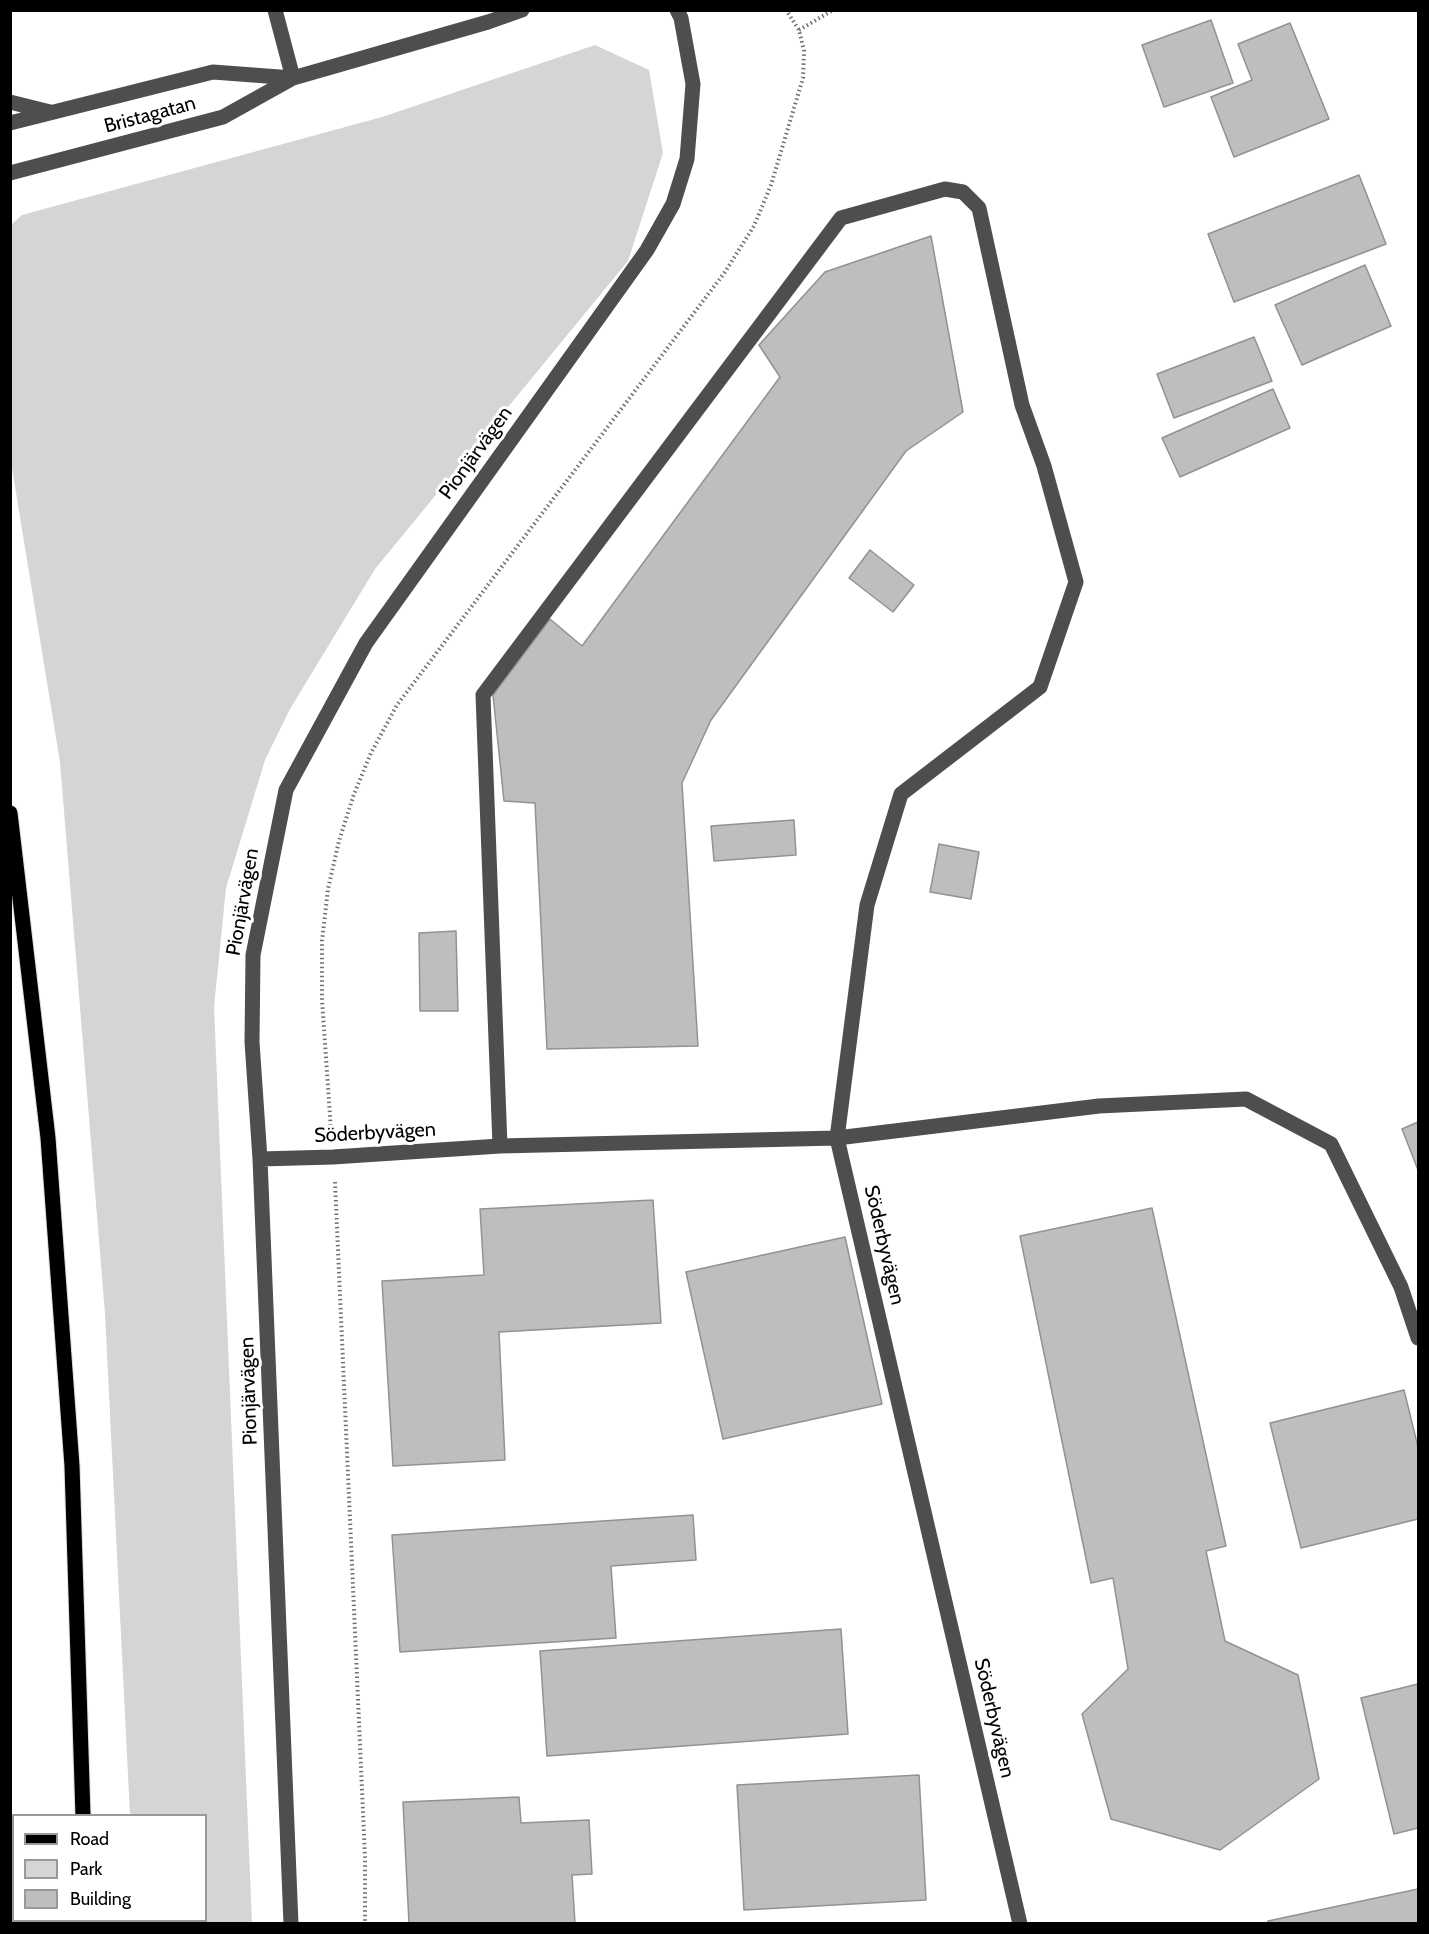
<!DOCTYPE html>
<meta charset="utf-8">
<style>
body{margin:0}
#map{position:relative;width:1429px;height:1934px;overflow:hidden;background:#fff;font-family:Cabin,sans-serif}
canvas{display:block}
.frame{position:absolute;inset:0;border:12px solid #000;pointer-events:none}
.legend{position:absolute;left:12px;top:1814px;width:195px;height:108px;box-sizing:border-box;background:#fff;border:2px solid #999;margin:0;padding:8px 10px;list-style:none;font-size:18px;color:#000}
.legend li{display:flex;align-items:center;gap:12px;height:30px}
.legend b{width:30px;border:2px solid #999}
</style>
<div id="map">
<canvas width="1429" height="1934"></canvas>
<div class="frame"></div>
<ul class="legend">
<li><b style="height:8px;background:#000"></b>Road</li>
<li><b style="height:16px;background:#d5d5d5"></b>Park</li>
<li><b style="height:16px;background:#bebebe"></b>Building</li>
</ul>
</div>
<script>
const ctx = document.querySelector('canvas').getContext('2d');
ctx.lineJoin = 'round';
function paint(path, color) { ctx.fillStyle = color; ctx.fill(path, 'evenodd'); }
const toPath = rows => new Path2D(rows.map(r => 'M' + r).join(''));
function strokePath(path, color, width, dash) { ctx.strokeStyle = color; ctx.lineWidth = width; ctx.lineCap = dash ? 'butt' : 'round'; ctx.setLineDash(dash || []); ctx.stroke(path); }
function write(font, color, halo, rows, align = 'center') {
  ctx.font = font + ' Cabin,sans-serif'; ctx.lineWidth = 6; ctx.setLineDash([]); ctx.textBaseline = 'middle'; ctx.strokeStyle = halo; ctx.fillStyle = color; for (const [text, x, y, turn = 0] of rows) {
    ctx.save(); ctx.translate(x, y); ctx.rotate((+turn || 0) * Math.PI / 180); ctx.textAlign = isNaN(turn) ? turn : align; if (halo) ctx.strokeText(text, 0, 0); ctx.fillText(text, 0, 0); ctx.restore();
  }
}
const green = toPath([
 [595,45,649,70,663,153,628,261,375,569,290,709,265,760,226,888,214,1007,252,1923,130,1923,130,1920,206,1920,206,1816,130,1815,105,1314,60,762,11,462,11,225,22,215,382,117]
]);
const building = toPath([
 [1211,20,1233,83,1164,107,1142,45,1211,20],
 [1290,23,1329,119,1234,157,1211,97,1252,80,1238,44,1290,23],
 [1359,175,1386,244,1234,302,1208,234,1359,175],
 [931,236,963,412,906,451,711,720,682,783,698,1046,547,1049,535,803,504,801,493,695,550,619,582,646,780,377,759,345,825,272,931,236],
 [1365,265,1391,326,1302,365,1275,305,1365,265],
 [1254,337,1272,381,1174,418,1157,374,1254,337],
 [1273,389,1290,428,1180,477,1162,438,1273,389],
 [870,550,914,585,893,612,849,578,870,550],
 [794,820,796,855,714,861,711,826,794,820],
 [939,844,979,852,971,899,930,892,939,844],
 [456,931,458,1011,420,1011,419,933,456,931],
 [1418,1122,1418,1170,1402,1129,1418,1122],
 [653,1200,661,1323,499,1332,505,1460,393,1466,382,1281,484,1275,480,1209,653,1200],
 [1152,1208,1226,1546,1206,1551,1225,1641,1298,1675,1319,1779,1220,1850,1111,1819,1082,1714,1128,1669,1113,1578,1091,1583,1020,1236,1152,1208],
 [845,1237,882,1404,723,1439,686,1272,845,1237],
 [1404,1390,1418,1447,1418,1519,1301,1548,1270,1423,1404,1390],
 [693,1515,696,1560,611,1566,616,1638,400,1652,392,1535,693,1515],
 [841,1629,848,1734,547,1756,540,1651,841,1629],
 [1418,1684,1418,1828,1394,1834,1361,1698,1418,1684],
 [919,1775,926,1900,744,1910,737,1785,919,1775],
 [519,1797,521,1823,589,1820,592,1874,572,1875,575,1924,409,1924,403,1802,519,1797],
 [1418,1889,1418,1924,1268,1924,1268,1921,1418,1889]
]);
const path = toPath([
 [799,30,833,10],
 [331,1130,322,1000,322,941,328,889,339,841,354,794,371,753,397,705,725,272,754,226,771,185,803,78,804,51,799,30,786,10],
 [335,1182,365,1857,365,1924]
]);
const minor = toPath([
 [275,10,293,78],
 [10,102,50,112],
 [10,123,213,72,293,78],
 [10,173,223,117,293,78,488,22,522,10],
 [500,1146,483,695,841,218,945,189,963,192,979,208,1022,405,1044,466,1076,582,1040,687,901,794,867,905,837,1138,1099,1106,1246,1099,1331,1144,1401,1287,1418,1338],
 [260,1159,333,1157,500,1146,837,1138,1020,1924],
 [291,1924,260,1159,252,1042,253,955,286,790,366,643,647,250,673,204,687,159,693,84,681,18,677,10]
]);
const major = toPath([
 [10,813,48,1138,72,1466,83,1816],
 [83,1924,83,1920]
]);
const streetNames = [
 ["Bristagatan",150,115,-15],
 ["Pionjärvägen",476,453,-54],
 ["Pionjärvägen",243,902,-80],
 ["Söderbyvägen",375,1133,-3],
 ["Söderbyvägen",884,1245,77],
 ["Pionjärvägen",249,1391,-92],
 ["Söderbyvägen",994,1718,77]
];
paint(green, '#d5d5d5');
paint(building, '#bebebe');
strokePath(building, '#929292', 1.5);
strokePath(major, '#dbdbdb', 17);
strokePath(path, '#707070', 4, [1.5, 3]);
strokePath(minor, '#4e4e4e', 15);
strokePath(major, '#000', 15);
write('20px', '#000', '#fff', streetNames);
</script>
